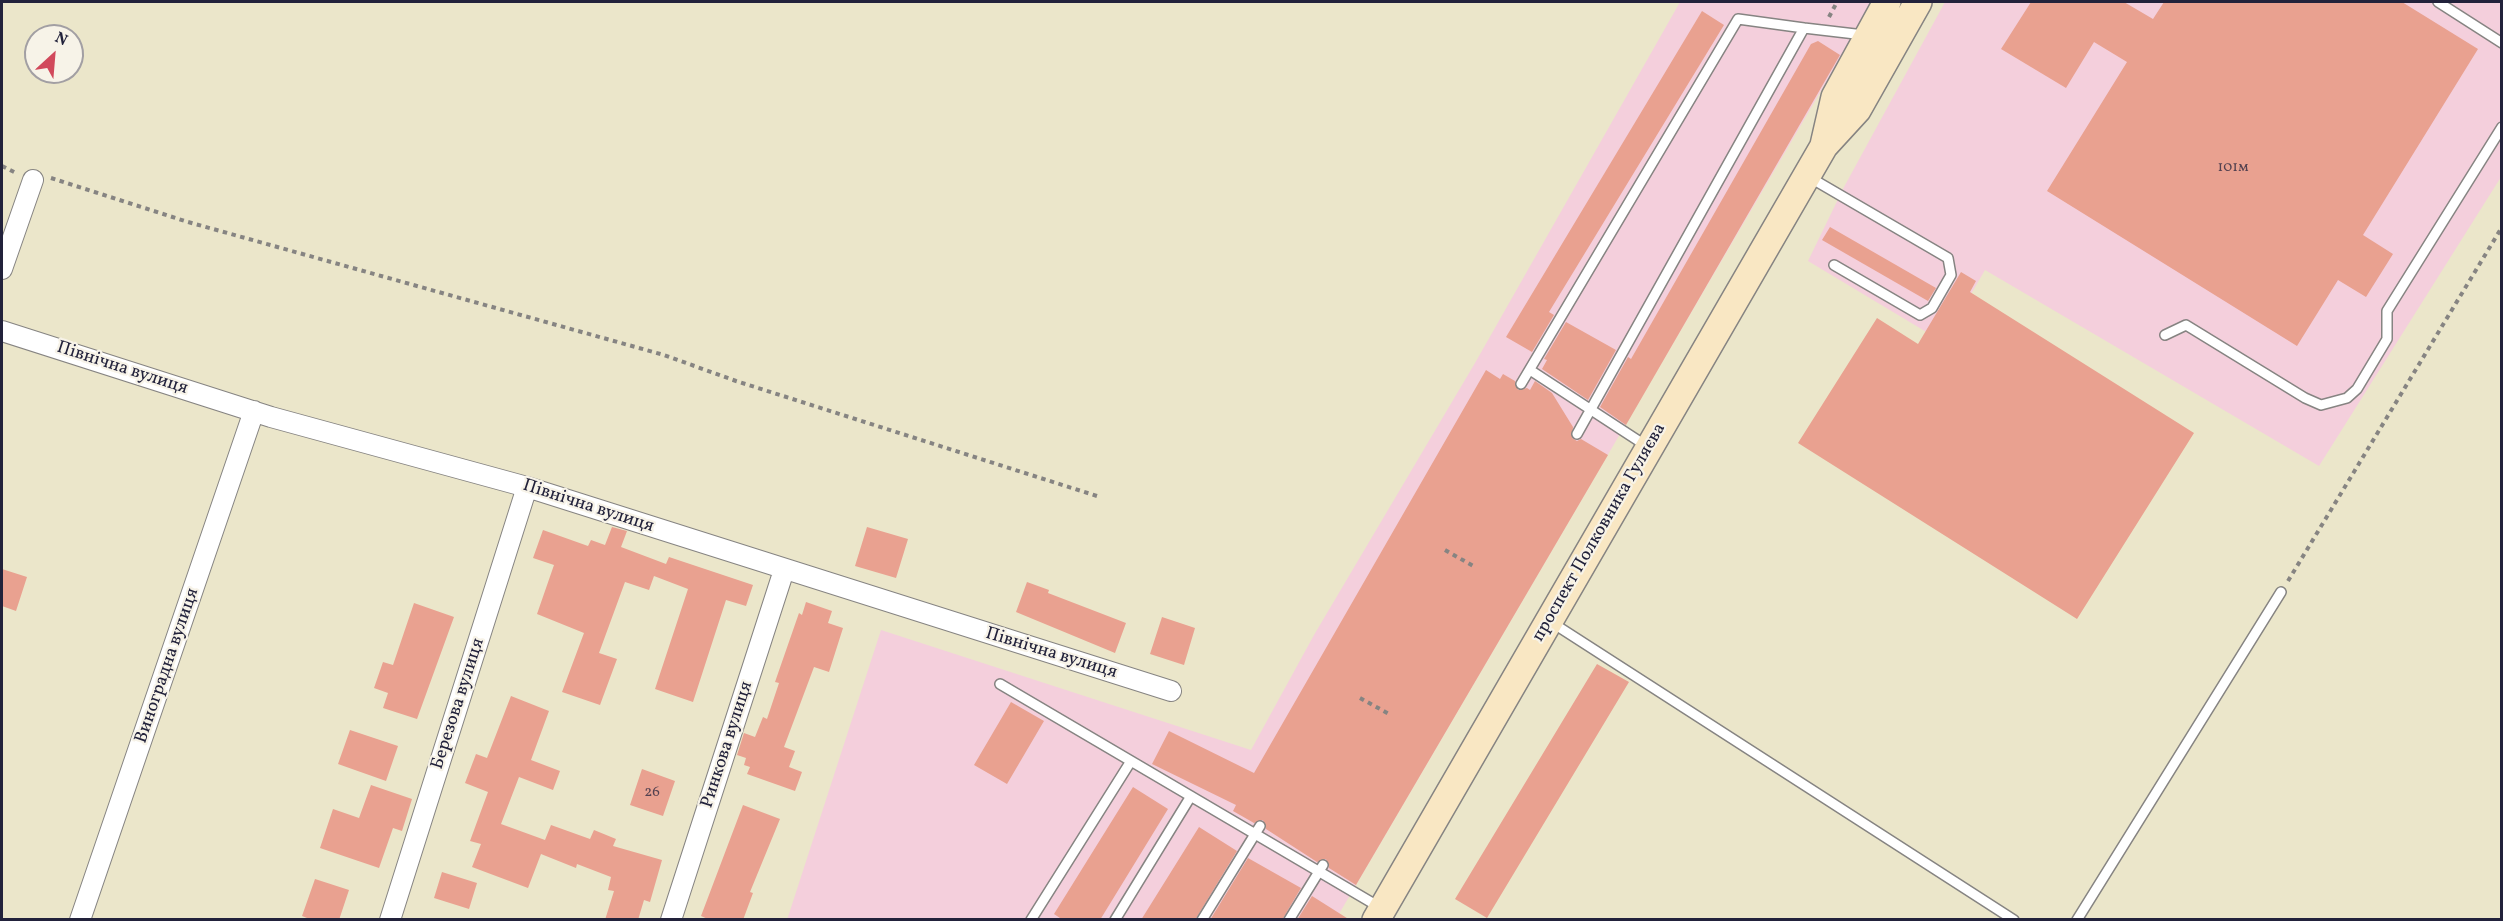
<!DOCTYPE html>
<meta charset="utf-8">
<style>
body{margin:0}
#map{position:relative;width:2503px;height:921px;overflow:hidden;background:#ebe6ca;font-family:Vollkorn,serif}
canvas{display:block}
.frame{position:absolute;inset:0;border:3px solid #22223b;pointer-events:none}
.north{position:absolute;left:24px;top:24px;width:60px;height:60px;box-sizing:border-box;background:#f7f3e8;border:2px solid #a29fa3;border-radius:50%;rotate:26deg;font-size:16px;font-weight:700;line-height:24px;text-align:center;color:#22223b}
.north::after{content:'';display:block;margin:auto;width:21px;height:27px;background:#d1495b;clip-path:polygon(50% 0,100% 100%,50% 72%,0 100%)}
</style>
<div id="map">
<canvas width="2503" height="921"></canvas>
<div class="frame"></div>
<div class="north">N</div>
</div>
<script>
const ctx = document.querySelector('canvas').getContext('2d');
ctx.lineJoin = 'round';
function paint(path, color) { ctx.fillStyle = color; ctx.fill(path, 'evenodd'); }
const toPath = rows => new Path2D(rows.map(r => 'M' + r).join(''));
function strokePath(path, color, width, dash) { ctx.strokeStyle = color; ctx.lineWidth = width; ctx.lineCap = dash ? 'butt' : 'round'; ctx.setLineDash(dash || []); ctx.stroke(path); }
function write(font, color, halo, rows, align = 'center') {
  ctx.font = font + ' Vollkorn,serif'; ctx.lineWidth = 4.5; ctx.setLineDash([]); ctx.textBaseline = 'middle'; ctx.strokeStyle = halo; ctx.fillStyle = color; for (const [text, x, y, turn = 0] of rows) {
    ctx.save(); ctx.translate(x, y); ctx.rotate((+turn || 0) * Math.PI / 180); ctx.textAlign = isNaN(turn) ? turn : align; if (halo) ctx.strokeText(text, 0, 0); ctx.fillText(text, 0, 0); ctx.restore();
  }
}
const built = toPath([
 [1680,2,1873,2,1336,919,787,920,881,630,1251,750,1314,635,1475,363],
 [1945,2,2501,2,2501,177,2319,466,1985,270,1943,342,1808,261,1844,187]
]);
const building = toPath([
 [2031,2,2124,2,2153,19,2164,2,2402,2,2478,49,2363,235,2393,254,2366,297,2338,280,2297,346,2047,191,2127,62,2094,42,2066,88,2001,49],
 [1702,11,1724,25,1549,312,1554,315,1532,352,1506,337],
 [1818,41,1840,55,1626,425,1600,407,1628,357,1631,359,1811,44],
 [1830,227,1936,288,1928,301,1822,240],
 [1961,272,1976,281,1970,292,2194,433,2077,619,1798,443,1877,318,1918,344],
 [1566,322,1616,350,1588,400,1542,369,1547,360,1544,359],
 [1486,370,1500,379,1503,374,1515,381,1518,390,1527,388,1530,390,1535,381,1552,393,1573,427,1572,438,1577,441,1581,439,1608,455,1356,885,1329,868,1326,859,1317,862,1266,829,1263,820,1254,823,1233,811,1236,805,1152,764,1169,731,1254,773],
 [612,527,627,531,621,547,666,564,669,557,753,585,746,606,726,600,693,702,655,689,688,589,654,576,649,590,625,582,599,653,617,659,600,705,562,692,584,633,537,614,554,565,533,558,543,530,588,546,591,540,605,545],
 [867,527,908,539,896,578,855,566],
 [2,569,27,577,16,611,2,606],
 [1027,582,1049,590,1048,593,1126,623,1115,653,1016,612],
 [806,602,832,611,828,623,843,628,829,672,814,667,784,747,795,751,789,767,802,772,795,791,747,774,750,767,744,765,746,758,737,755,744,733,755,737,763,717,767,719,779,683,775,682,799,613,802,615],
 [414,603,454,617,417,719,383,708,388,693,374,688,383,662,393,665],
 [1162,617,1195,628,1184,665,1150,654],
 [1597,664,1629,682,1487,918,1455,899],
 [511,696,549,711,531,760,560,771,553,790,519,777,501,824,545,840,551,825,590,839,594,830,616,839,613,846,662,860,650,902,644,900,638,920,605,920,614,891,608,890,611,877,577,864,576,868,541,854,528,888,472,867,481,844,470,841,488,792,465,783,476,754,487,758],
 [1011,702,1044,721,1007,784,974,765],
 [350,730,398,746,386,781,338,764],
 [642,769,675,781,663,816,630,805],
 [371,785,412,799,402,831,393,828,379,868,320,848,333,809,359,818],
 [1133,787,1168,809,1100,920,1063,920,1054,914],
 [743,805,780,819,750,892,753,893,743,920,710,920,701,916],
 [1199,827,1237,851,1195,920,1141,920],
 [1248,858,1301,888,1282,920,1210,920],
 [442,872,477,883,469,909,434,898],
 [315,879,349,890,339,920,312,920,302,916],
 [1312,896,1350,920,1297,920]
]);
const path = toPath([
 [1829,17,1837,2],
 [2,166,16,173],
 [51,178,188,222,664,355,736,381,1097,496],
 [1445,550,1475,567],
 [2288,581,2502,227],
 [1360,698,1389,714]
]);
const service = toPath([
 [2438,2,2502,43],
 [1809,177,1948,258,1951,275,1932,308,1920,315,1834,265],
 [2165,335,2186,325,2305,398,2321,405,2347,398,2357,389,2387,339,2387,311,2502,127],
 [1530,370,1648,447],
 [1521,384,1738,19,1804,28],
 [1577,434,1804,28,1864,35],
 [1551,622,2014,920],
 [1000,684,1381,908],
 [1031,920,1131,761],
 [1115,920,1191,796],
 [1202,920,1260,826],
 [1289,920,1323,865],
 [2077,920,2281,592]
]);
const minor = toPath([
 [2,269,33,180],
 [2,331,271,417,527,487,1171,691],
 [80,920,254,411],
 [390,920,527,487],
 [671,920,784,570]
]);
const secondary = toPath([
 [1824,145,1835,97,1887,2],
 [1376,920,1824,146,1857,110,1918,2]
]);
const numberNames = [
 ["101м",2233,168],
 ["26",652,793]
];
const streetNames = [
 ["Північна вулиця",122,369,18],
 ["Північна вулиця",588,507,18],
 ["проспект Полковника Гуляєва",1600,533,-60],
 ["Північна вулиця",1051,654,17],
 ["Виноградна вулиця",168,666,-71],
 ["Березова вулиця",459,704,-72],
 ["Ринкова вулиця",728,745,-72]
];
paint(built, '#f4cfdc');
paint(building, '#e9a190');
strokePath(service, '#868482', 12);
strokePath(minor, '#868482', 22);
strokePath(secondary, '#868482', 30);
strokePath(path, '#868482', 4, [4.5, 4.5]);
strokePath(service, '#fff', 9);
strokePath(minor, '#fff', 20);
strokePath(secondary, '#f9e7c3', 27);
write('15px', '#544250', null, numberNames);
write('18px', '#22223b', '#f7f3e8', streetNames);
</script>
